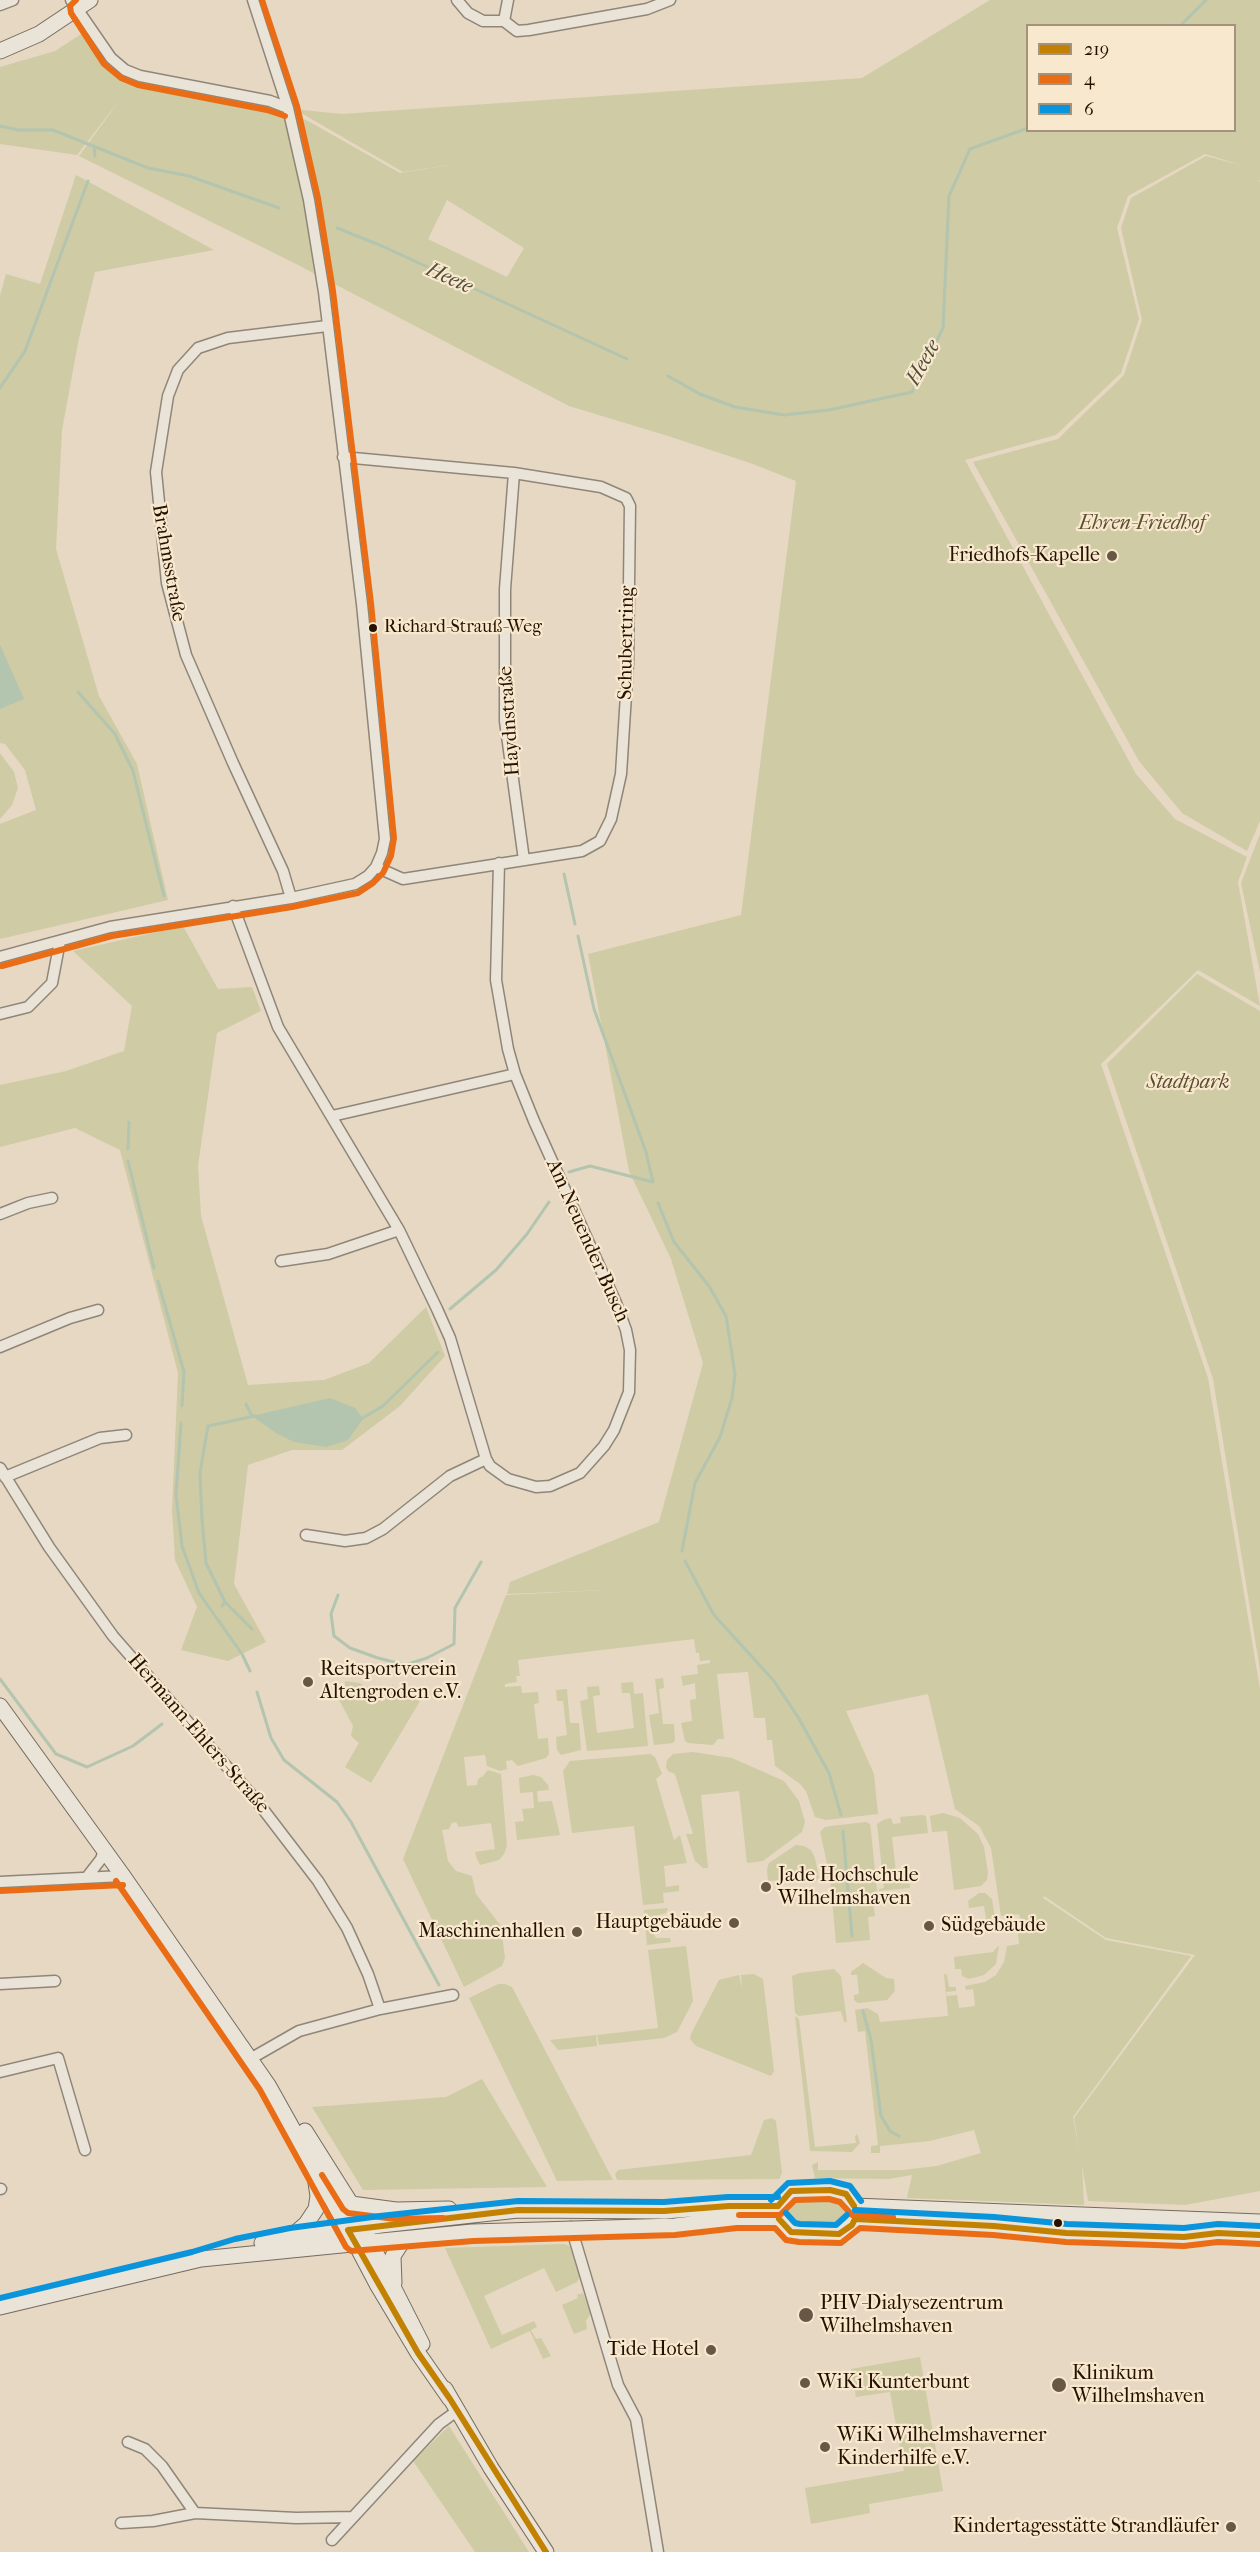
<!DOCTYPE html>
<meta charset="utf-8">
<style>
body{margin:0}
#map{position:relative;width:1260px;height:2552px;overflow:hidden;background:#e6d8c3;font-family:"IM FELL French Canon",serif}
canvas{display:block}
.legend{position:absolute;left:1026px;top:24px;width:210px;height:108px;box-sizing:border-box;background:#f8e8ce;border:2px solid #a3927c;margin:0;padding:8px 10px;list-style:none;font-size:18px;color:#241100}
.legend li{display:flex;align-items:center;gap:12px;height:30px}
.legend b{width:30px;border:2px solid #a3927c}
</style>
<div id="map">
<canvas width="1260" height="2552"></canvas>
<ul class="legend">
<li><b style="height:8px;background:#c28100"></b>219</li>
<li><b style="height:8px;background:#ea6d15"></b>4</li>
<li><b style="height:8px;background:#0994dc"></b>6</li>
</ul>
</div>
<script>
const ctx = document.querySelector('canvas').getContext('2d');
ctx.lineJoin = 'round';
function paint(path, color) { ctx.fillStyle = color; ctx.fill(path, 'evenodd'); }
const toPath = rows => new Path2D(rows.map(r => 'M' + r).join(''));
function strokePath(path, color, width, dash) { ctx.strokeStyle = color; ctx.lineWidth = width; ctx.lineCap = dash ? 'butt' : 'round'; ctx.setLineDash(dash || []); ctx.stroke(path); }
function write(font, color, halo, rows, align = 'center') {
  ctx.font = font + ' "IM FELL French Canon",serif'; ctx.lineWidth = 4.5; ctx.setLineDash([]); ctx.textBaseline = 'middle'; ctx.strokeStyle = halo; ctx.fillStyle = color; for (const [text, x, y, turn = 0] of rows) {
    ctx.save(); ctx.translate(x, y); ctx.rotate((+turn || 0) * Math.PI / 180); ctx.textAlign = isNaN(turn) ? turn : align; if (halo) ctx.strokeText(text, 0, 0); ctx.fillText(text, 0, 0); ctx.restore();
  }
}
const green = toPath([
 [990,0,1260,0,1260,181,1257,178,1260,182,1260,821,1247,851,1182,813,1139,761,973,462,1058,439,1124,375,1142,320,1121,228,1131,198,1206,156,1244,166,1205,154,1128,196,1117,228,1139,319,1121,373,1056,435,965,460,1136,774,1175,819,1247,857,1238,882,1260,1006,1198,970,1101,1064,1208,1378,1260,1689,1260,2191,1185,2205,1088,2201,1082,2165,1084,2205,907,2198,912,2175,889,2179,815,2178,812,2165,818,2162,818,2170,902,2170,937,2166,981,2153,974,2130,930,2141,880,2146,880,2153,871,2153,871,2146,878,2145,865,2031,858,2032,855,2010,867,2008,878,2014,880,2022,948,2016,944,1974,947,1975,949,1987,956,1987,956,1991,946,1992,947,1996,957,1995,959,2008,975,2006,973,1989,966,1990,965,1986,985,1982,996,1975,1004,1962,1007,1946,1019,1944,1017,1925,1025,1924,1027,1921,1021,1921,1019,1914,1001,1916,991,1848,979,1826,955,1809,928,1694,846,1711,874,1774,878,1814,826,1820,815,1817,806,1791,800,1784,775,1766,772,1740,767,1740,765,1718,754,1718,748,1672,717,1674,724,1739,718,1739,713,1745,688,1743,685,1741,681,1723,692,1721,690,1700,696,1699,695,1683,683,1686,681,1676,698,1674,697,1665,710,1663,710,1660,700,1661,699,1653,696,1653,694,1639,518,1660,520,1676,516,1676,517,1682,505,1684,505,1687,521,1686,522,1693,538,1692,539,1703,534,1704,538,1739,548,1738,549,1754,546,1758,518,1766,512,1760,506,1761,507,1769,500,1771,487,1766,485,1755,464,1757,467,1786,477,1785,478,1779,483,1776,488,1770,501,1774,507,1846,504,1854,499,1860,480,1865,477,1859,475,1852,495,1849,491,1823,459,1827,456,1822,452,1823,449,1829,442,1830,448,1861,456,1871,472,1876,476,1894,501,1926,505,1958,502,1966,464,1987,403,1859,506,1595,606,1590,507,1594,510,1582,659,1522,703,1363,671,1259,629,1171,588,954,741,915,796,481,750,463,668,436,569,406,296,264,79,156,122,97,77,155,0,144,0,67,55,51,83,33,107,63,134,82,265,103,308,121,400,173,468,162,403,172,301,113,302,110,342,114,862,78],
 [1028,26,1234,26,1234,130,1028,130],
 [447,200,524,248,507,277,428,239],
 [1044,1896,1106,1938,1195,1955,1074,2118,1080,2156,1073,2117,1191,1956,1106,1940,1043,1898],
 [76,175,214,250,95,272,79,338,62,430,56,549,99,696,137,764,168,900,0,939,0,824,36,810,25,770,5,744,0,743,0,296,6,274,40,284],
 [0,753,14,772,18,788,12,805,0,819],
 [1260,834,1260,972,1241,883],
 [183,926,218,989,252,987,261,1011,217,1033,198,1166,201,1216,248,1385,324,1380,369,1363,426,1307,445,1356,400,1406,342,1450,292,1450,248,1465,234,1584,266,1642,228,1661,181,1650,197,1607,175,1560,172,1511,178,1373,120,1150,75,1128,0,1147,0,1085,66,1071,124,1051,132,1006,73,951],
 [1197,974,1260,1011,1260,1670,1213,1379,1107,1064],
 [663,1678,664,1688,659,1689,663,1724,674,1724,675,1740,673,1743,654,1745,649,1715,659,1713,655,1679],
 [345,1681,360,1683,382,1702,392,1685,420,1701,371,1783,345,1767,359,1743,351,1736,353,1726,337,1696,345,1692],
 [633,1682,634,1694,643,1693,648,1746,587,1751,580,1701,588,1699,587,1687,599,1686,600,1695,593,1696,597,1733,634,1728,630,1693,622,1693,621,1683],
 [567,1689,570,1723,579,1723,581,1750,561,1755,557,1750,556,1737,567,1735,563,1701,557,1701,556,1690],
 [693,1752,732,1758,784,1781,799,1801,805,1822,802,1832,763,1861,747,1863,739,1791,701,1795,708,1868,703,1868,695,1861,686,1834,693,1834,675,1774,668,1771,666,1767,667,1760,673,1754],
 [650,1754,655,1757,662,1774,656,1779,674,1840,680,1835,687,1863,664,1866,666,1887,679,1885,679,1891,663,1893,664,1903,643,1905,634,1826,572,1833,563,1771,570,1761],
 [533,1775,541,1777,548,1785,549,1790,537,1791,538,1802,552,1801,560,1835,517,1840,515,1822,524,1821,522,1809,534,1808,533,1792,520,1793,519,1778],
 [943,1813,960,1818,978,1834,984,1847,988,1872,987,1880,981,1886,954,1890,947,1831,932,1832,930,1816],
 [923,1815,926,1816,928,1833,892,1837,897,1881,909,1879,910,1888,879,1891,879,1889,884,1888,877,1824,883,1820,891,1818,893,1824,901,1823,900,1817],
 [866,1822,870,1824,871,1831,877,1891,872,1893,875,1916,868,1917,870,1940,836,1943,830,1877,820,1832,825,1827,831,1826],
 [796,1845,804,1846,811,1850,815,1858,819,1879,814,1881,814,1877,806,1878,795,1873,793,1879,768,1881,767,1869,769,1863],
 [979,1893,985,1893,992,1899,996,1924,987,1925,984,1906,969,1908,968,1901],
 [668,1908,666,1913,655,1916,650,1926,656,1938,670,1938,671,1942,647,1945,644,1910],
 [999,1945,996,1964,984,1975,969,1979,962,1976,961,1969,955,1969,954,1957,993,1952],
 [686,1946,693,2001,677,2032,664,2038,599,2045,597,2035,658,2028,648,1950],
 [863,1963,886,1978,894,1979,895,1991,887,2000,858,2003,854,2000,854,1995,859,1994,857,1975,851,1975,851,1972],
 [834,1969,841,1976,847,2022,844,2022,841,2011,799,2016,795,2013,792,1976,800,1973],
 [754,1974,763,1979,774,2071,771,2076,696,2046,690,2039,691,2034,719,1980,739,1975,742,1988,741,1975],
 [498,1984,505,1984,512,1987,613,2180,557,2181,469,1998],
 [795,2016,799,2019,815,2147,856,2143,855,2136,857,2134,860,2143,852,2152,810,2151],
 [596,2035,597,2046,558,2050,550,2040],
 [482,2079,547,2187,363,2190,312,2107,446,2097],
 [772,2118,776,2121,782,2173,779,2179,617,2180,615,2174,618,2170,751,2155,764,2120],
 [799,2199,840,2201,847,2209,844,2220,837,2226,795,2224,788,2216,788,2211,794,2200],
 [564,2244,574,2248,582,2273,577,2282,556,2292,544,2268,484,2296,502,2335,534,2321,537,2327,531,2330,536,2339,541,2338,551,2356,543,2359,530,2331,491,2349,445,2248],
 [583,2293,591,2313,586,2321,587,2329,574,2334,562,2305,578,2298,577,2295],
 [920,2357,943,2491,869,2504,870,2513,811,2524,805,2488,904,2471,890,2392,856,2397,851,2369],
 [449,2426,529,2552,475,2552,413,2461]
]);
const water = toPath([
 [0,645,24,699,0,709],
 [330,1398,355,1408,363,1419,348,1440,326,1447,294,1442,276,1433,252,1416]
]);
const stream = toPath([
 [1180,26,1206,0],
 [0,126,18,130,53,130,148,168,189,176,279,208],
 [94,146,95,156],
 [337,228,382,246,627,359],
 [668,376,700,394,735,407,784,415,829,410,912,392,943,328,949,196,970,149,1028,128],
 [0,388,25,351,88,181],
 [78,692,115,734,133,771,164,896],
 [564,874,575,924],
 [128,1149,129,1122],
 [128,1161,154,1268],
 [569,1172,590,1166,653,1182,646,1152,594,1009,578,936],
 [658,1203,674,1242,709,1286,726,1316,735,1374,732,1398,720,1437,695,1483,682,1551],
 [158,1281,184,1372,182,1406],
 [450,1309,496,1270,527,1234,549,1202],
 [246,1404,252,1416],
 [361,1419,383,1406,438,1352],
 [181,1423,176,1495,182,1546,199,1593,242,1654,250,1671],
 [685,1561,714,1615,774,1681,798,1717,829,1773,841,1815],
 [338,1595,331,1614,334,1636,350,1648,378,1658,405,1665,427,1658,454,1644,455,1608,481,1562],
 [225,1602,252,1629],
 [222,1606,225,1602,206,1563,202,1520,200,1473,208,1426,255,1416],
 [0,1679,56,1754,87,1767,133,1746,162,1724],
 [257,1692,271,1738,284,1760,337,1802,351,1822,439,1985],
 [843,1831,852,1936],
 [863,2011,871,2040,881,2116,890,2131,899,2136]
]);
const street = toPath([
 [71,0,111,58,125,70,140,76,270,101,288,108],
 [457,0,468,13,483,21,504,21],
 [0,5,13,0],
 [504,21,517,31,529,30,647,9,670,0],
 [504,21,508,0],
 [343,457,514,473,601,487,626,498,630,506,628,663,621,774,611,819,600,841,582,851,403,879,376,867],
 [514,473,505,589,505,721,524,860],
 [291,898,283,871,233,763,186,655,167,583,156,472,168,396,178,370,198,348,228,338,327,326],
 [233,906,278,1027,399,1230,437,1309,450,1338,486,1459,490,1466,508,1479,536,1487,550,1486,580,1473,604,1446,614,1430,629,1392,630,1350,626,1330,616,1303,534,1121,515,1074,508,1049,496,980,499,863],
 [0,957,110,927,291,898,355,884,368,876,376,867,382,853,385,839,362,604,324,292,309,200,288,108,253,0],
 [0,1014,28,1007,52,983,60,941],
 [332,1116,515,1074],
 [0,1214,28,1203,52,1198],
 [281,1261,328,1254,399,1230],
 [0,1347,70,1318,98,1310],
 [0,1468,49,1547,113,1636,256,1800,318,1881,347,1928,368,1974,380,2009],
 [5,1477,100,1438,126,1435],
 [306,1535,345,1541,366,1538,383,1529,450,1476,486,1459],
 [87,1877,101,1859,104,1850],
 [0,1882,123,1876],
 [0,1984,55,1981],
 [250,2059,299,2031,380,2009,453,1995],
 [0,2072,58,2058,85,2150],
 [0,2189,1,2189],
 [571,2227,618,2385,636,2419,658,2552],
 [128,2442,145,2449,162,2466,195,2513],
 [121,2523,153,2521,195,2513,296,2518,353,2517],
 [332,2540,439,2424,457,2411]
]);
const secondary = toPath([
 [0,51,39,34,90,0],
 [0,1706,123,1876,268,2085,340,2214,378,2286,418,2353,450,2399],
 [305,2131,351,2204,422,2344],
 [796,2190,830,2190,846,2194,854,2206,856,2213,852,2225,839,2234,791,2232,779,2219,778,2206,786,2195,796,2190],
 [351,2204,396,2210,449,2209],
 [854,2206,1260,2222],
 [855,2219,994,2226,1066,2233,1184,2237,1218,2233,1260,2235],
 [291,2237,306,2224,316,2209,318,2196,315,2176],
 [262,2243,381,2225,518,2210,664,2211,729,2206,778,2206],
 [394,2283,393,2256,404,2239],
 [0,2307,201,2259,472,2232,675,2226,736,2219,779,2219],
 [445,2389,491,2468,546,2552]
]);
const bus1 = toPath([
 [778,2206,791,2191,830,2190,846,2194,854,2206],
 [779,2219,791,2232,839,2234,852,2225,855,2219],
 [855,2219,994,2226,1066,2233,1184,2237,1218,2233,1260,2235],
 [348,2230,518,2210,664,2211,729,2206,778,2206],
 [348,2230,418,2353,450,2399,546,2552]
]);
const bus2 = toPath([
 [76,0,70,6,71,13,104,64,121,78,138,85,267,110,285,116],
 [2,966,112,936,292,907,358,893,373,883,383,873,391,856,394,838,371,603,333,291,318,198,297,106,262,0],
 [116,1881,260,2090,346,2247,351,2251,473,2241,675,2235,737,2228,775,2228,786,2240,799,2242,841,2243,860,2228,993,2235,1066,2242,1184,2246,1218,2242,1260,2244],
 [0,1891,123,1885],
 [322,2175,343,2209,348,2213,395,2219,443,2218],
 [739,2215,780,2215,795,2200,829,2199,840,2202,852,2215,893,2217]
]);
const bus3 = toPath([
 [771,2200,788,2183,830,2181,850,2186,861,2201],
 [855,2210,994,2217,1067,2224,1184,2228,1218,2224,1260,2226],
 [786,2213,795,2223,800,2224,836,2225,847,2215],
 [0,2298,192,2252,235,2239,290,2228,380,2216,518,2201,664,2202,728,2197,778,2197]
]);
const markers = [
 [1112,556,6,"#685744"],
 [373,628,5,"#241100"],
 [308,1682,6,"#685744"],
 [766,1887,6,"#685744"],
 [734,1923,6,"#685744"],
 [929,1926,6,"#685744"],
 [577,1932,6,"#685744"],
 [1058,2223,5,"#241100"],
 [806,2315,8,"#685744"],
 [711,2350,6,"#685744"],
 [805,2383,6,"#685744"],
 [1059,2385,8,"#685744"],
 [825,2447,6,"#685744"],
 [1231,2527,6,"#685744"]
];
const busNames = [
 ["Richard-Strauß-Weg",384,628]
];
const parkNames = [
 ["Ehren-Friedhof",1142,524],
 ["Stadtpark",1188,1083]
];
const poiNames = [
 ["Friedhofs-Kapelle",1100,556,"right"],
 ["Reitsportverein",320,1670],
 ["Altengroden e.V.",320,1693],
 ["Jade Hochschule",778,1876],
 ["Wilhelmshaven",778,1899],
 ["Hauptgebäude",722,1923,"right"],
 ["Südgebäude",941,1926],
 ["Maschinenhallen",565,1932,"right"],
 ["PHV-Dialysezentrum",820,2304],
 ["Wilhelmshaven",820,2327],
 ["Tide Hotel",699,2350,"right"],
 ["Klinikum",1072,2374],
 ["Wilhelmshaven",1072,2397],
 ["WiKi Kunterbunt",817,2383],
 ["WiKi Wilhelmshaverner",837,2436],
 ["Kinderhilfe e.V.",837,2459],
 ["Kindertagesstätte Strandläufer",1219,2527,"right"]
];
const streetNames = [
 ["Brahmsstraße",168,563,80],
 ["Schubertring",627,643,-89],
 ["Haydnstraße",510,721,-94],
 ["Am Neuender Busch",587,1241,66],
 ["Hermann-Ehlers-Straße",198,1734,49]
];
const waterNames = [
 ["Heete",449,279,24],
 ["Heete",924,363,-61]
];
paint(green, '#cfcba5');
paint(water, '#b3c4af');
strokePath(stream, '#b3c4af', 3);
strokePath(street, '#908678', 13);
strokePath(secondary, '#756b5e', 17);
strokePath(street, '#e9e3d8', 10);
strokePath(secondary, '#e9e3d8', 15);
strokePath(bus1, '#c28100', 6);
strokePath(bus2, '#ea6d15', 6);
strokePath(bus3, '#0994dc', 6);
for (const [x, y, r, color] of markers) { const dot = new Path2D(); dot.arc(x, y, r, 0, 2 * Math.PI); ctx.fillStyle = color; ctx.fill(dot); strokePath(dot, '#f8e8ce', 2); }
write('18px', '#241100', '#f8e8ce', busNames, 'left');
write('italic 20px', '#5a4e31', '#f8e8ce', parkNames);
write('20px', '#241100', '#f8e8ce', poiNames, 'left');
write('20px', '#241100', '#f8e8ce', streetNames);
write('italic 21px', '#4e4d3a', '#f8e8ce', waterNames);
</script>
